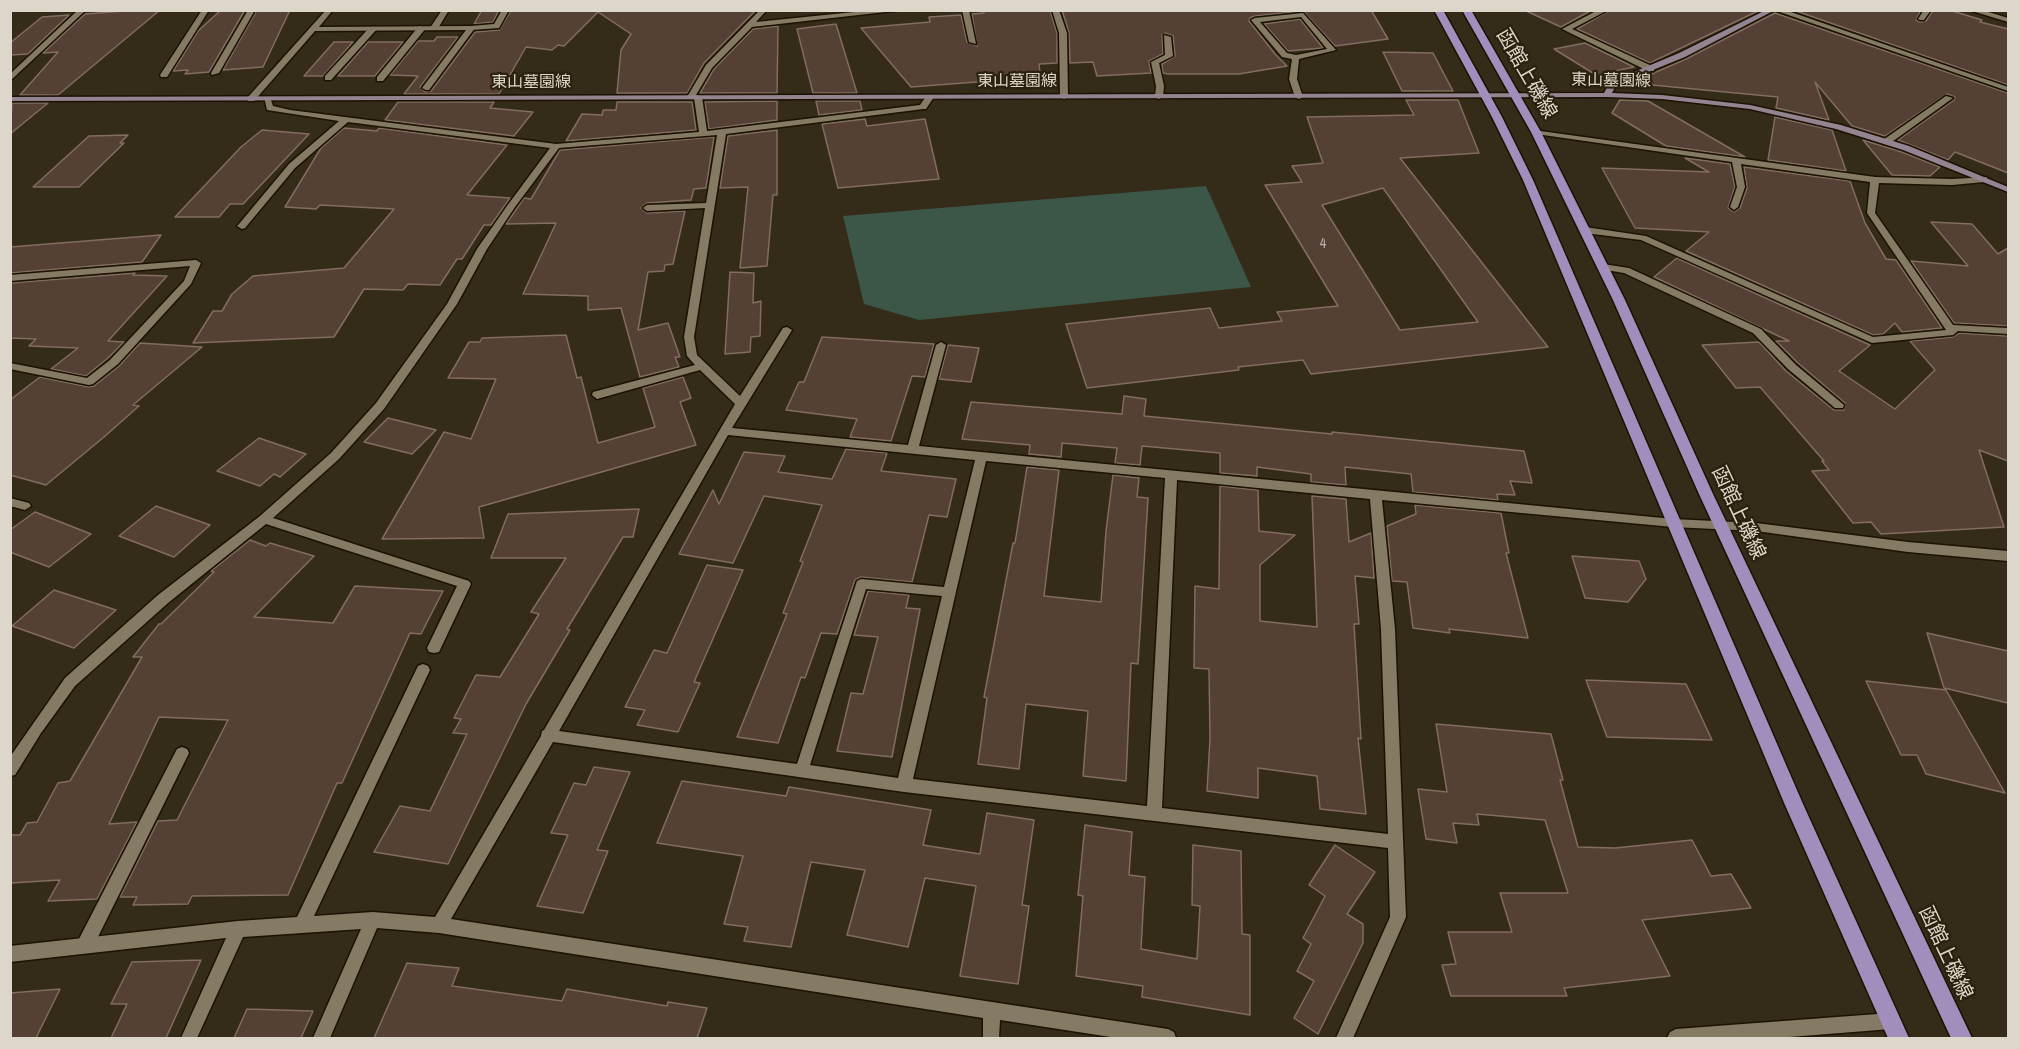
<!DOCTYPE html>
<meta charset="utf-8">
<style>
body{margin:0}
#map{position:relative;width:2019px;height:1049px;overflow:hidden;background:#342b18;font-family:"Archivo Narrow",sans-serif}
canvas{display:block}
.frame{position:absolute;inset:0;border:12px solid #ddd7cb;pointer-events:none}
</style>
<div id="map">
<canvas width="2019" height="1049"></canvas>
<div class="frame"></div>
</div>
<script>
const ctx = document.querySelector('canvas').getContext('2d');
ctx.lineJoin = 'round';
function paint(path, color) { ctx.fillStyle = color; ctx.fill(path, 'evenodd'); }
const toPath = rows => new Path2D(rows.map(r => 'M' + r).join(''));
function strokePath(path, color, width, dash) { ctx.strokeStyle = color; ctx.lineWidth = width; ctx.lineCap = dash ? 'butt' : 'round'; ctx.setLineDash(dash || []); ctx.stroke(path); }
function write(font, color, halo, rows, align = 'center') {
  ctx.font = font + ' "Archivo Narrow","Noto Sans JP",sans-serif'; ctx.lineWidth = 4.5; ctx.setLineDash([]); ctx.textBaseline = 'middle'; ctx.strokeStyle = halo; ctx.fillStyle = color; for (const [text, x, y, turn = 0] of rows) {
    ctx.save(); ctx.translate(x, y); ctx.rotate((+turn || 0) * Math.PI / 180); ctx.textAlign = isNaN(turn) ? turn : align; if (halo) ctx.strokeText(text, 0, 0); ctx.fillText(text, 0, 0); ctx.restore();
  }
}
const green = toPath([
 [1206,186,1251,287,919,320,864,304,843,216]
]);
const building = toPath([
 [138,10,160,10,58,95,20,95,58,52,43,53,85,14,138,10],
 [221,10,245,10,209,72,185,74,188,70,173,71,198,31,221,10],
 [257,10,290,10,263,67,223,70,257,10],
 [482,10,499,10,493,22,474,24,482,10],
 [511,10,756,10,704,63,687,93,617,93,621,50,631,34,598,12,564,46,558,45,552,50,526,47,499,94,404,94,418,76,390,75,418,41,434,41,437,37,458,37,420,87,425,92,431,91,475,32,499,30,511,10],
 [983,10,1050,10,1057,33,1057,63,1039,64,1041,81,976,82,911,87,861,28,930,22,929,17,961,15,967,42,977,46,972,14,984,13,983,10],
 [1062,10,1371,10,1388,39,1335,46,1303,11,1255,16,1250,18,1249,21,1275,54,1287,66,1239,74,1168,74,1163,73,1162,64,1175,56,1173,36,1165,33,1162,35,1163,54,1149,61,1151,73,1097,76,1093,62,1070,63,1069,33,1062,10],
 [1524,10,1592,10,1561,27,1524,10],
 [1610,10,1760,10,1650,63,1577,29,1610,10],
 [1793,10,1921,10,1916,20,1920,22,1926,21,1933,10,1949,10,1982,20,1980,22,2008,29,2008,85,1793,10],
 [1775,13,2008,93,2008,173,1955,152,1948,160,1898,140,1954,100,1955,97,1947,94,1885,136,1852,126,1815,82,1829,120,1776,108,1778,97,1631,83,1686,59,1775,13],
 [69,15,28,54,10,55,10,43,42,17,69,15],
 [1300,19,1323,48,1288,51,1264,24,1300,19],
 [836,24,857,93,813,93,797,29,836,24],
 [778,26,777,93,700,93,714,69,753,29,778,26],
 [334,42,353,42,323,76,304,76,334,42],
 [368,42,403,42,375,76,338,76,368,42],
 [1585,43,1634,67,1596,75,1554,49,1585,43],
 [1383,52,1433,53,1453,91,1402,91,1383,52],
 [1406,100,1458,100,1479,153,1400,158,1548,347,1311,374,1303,360,1238,367,1239,370,1087,388,1066,324,1210,308,1219,328,1282,321,1277,312,1338,306,1265,185,1302,182,1292,166,1323,163,1307,117,1414,115,1406,100],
 [1383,188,1478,322,1400,330,1322,205,1383,188],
 [1620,100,1648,101,1745,157,1666,146,1612,113,1620,100],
 [777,101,777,120,709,129,705,102,777,101],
 [816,101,860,101,862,110,819,115,816,101],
 [398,102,494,102,490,108,533,112,514,136,385,120,398,102],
 [617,102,692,102,696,130,566,141,582,114,602,115,603,110,616,110,617,102],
 [12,103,48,103,10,134,12,103],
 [1775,117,1832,130,1846,171,1768,160,1775,117],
 [865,119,867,126,925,119,939,179,838,188,822,124,865,119],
 [344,128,377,131,379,128,507,145,467,195,510,198,491,225,484,225,462,259,457,259,440,285,408,284,403,290,364,289,334,337,193,343,213,311,222,311,232,294,253,276,344,268,394,209,320,205,316,209,285,207,321,148,344,128],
 [262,130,309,134,243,204,230,204,219,217,175,217,241,147,262,130],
 [777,130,777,195,773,195,767,266,740,268,748,187,720,188,728,136,777,130],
 [128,135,120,143,124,143,79,187,33,187,89,136,128,135],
 [714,137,706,188,694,189,691,200,647,203,641,208,647,213,685,211,673,264,665,265,664,271,648,272,638,330,668,323,680,357,675,357,679,367,640,377,621,308,588,310,588,296,523,294,556,223,506,224,524,198,531,199,560,150,714,137],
 [1863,140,1902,152,1940,167,1930,176,1892,175,1863,140],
 [1685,158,1730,164,1735,187,1728,208,1734,212,1740,208,1747,188,1744,167,1850,181,1865,223,1886,259,1896,260,1942,328,1902,332,1895,323,1883,334,1873,335,1686,251,1709,232,1635,228,1602,168,1709,172,1685,158],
 [1931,222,1972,224,1998,254,2008,248,2008,326,1954,323,1911,261,1968,266,1931,222],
 [161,235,142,262,10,273,10,247,161,235],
 [1677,258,1870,345,1839,371,1895,409,1935,370,1910,341,1953,337,1959,333,2008,336,2008,461,1979,450,2004,527,1881,534,1871,522,1853,523,1812,471,1829,470,1822,461,1824,461,1760,387,1736,388,1702,345,1759,342,1786,371,1834,410,1844,410,1845,403,1798,363,1776,341,1789,341,1654,277,1677,258],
 [730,272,754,273,753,303,761,301,760,336,751,337,750,352,725,354,730,272],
 [135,273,133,275,167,276,108,341,124,342,108,358,86,376,51,369,78,348,29,346,36,339,10,338,10,283,135,273],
 [566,335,577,378,581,377,598,443,655,427,643,388,683,377,691,398,680,402,696,445,479,507,484,538,382,539,444,432,471,439,496,379,448,378,469,342,480,342,482,338,566,335],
 [822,337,934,344,925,377,912,376,891,441,850,437,857,419,786,410,799,382,804,382,822,337],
 [140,343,202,347,133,405,139,406,104,437,46,485,10,475,10,400,40,377,89,387,94,386,119,366,140,343],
 [948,345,979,348,971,382,939,379,948,345],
 [1124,396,1146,399,1144,416,1332,434,1332,432,1524,451,1532,483,1510,481,1515,495,1497,494,1498,500,1413,492,1411,474,1345,467,1346,485,1311,482,1311,474,1257,467,1257,476,1220,473,1220,453,1142,446,1140,465,1115,463,1117,448,1062,443,1061,457,1029,454,1030,445,962,439,971,402,1122,414,1124,396],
 [388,418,436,430,412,454,364,442,388,418],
 [259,438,306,454,280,477,274,474,260,486,217,471,259,438],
 [846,449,887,453,881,471,956,479,947,517,929,515,912,582,861,577,855,580,837,634,821,633,805,678,801,677,778,743,737,737,787,614,783,613,803,562,800,561,822,505,764,496,733,563,679,554,713,490,719,504,744,452,785,456,778,472,832,479,846,449],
 [1027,467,1059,470,1044,596,1101,602,1106,531,1113,475,1139,478,1137,497,1148,498,1138,664,1131,663,1126,781,1083,776,1088,711,1026,704,1019,769,978,764,987,698,984,697,1013,543,1015,543,1027,467],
 [1220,486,1258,490,1259,531,1295,535,1260,565,1260,621,1317,627,1312,496,1346,499,1349,542,1371,533,1374,578,1355,576,1359,624,1354,624,1361,739,1358,738,1366,814,1320,809,1317,776,1258,768,1258,798,1207,791,1210,739,1209,669,1194,668,1195,586,1219,589,1220,486],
 [1415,505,1501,513,1509,553,1506,553,1528,638,1449,629,1450,633,1413,628,1407,582,1392,581,1387,526,1416,514,1415,505],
 [156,506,210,525,174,557,119,536,156,506],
 [639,509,633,537,623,537,567,629,570,630,526,704,448,864,374,852,400,806,430,811,467,734,453,733,461,719,454,718,476,675,500,677,539,614,531,612,566,558,491,558,508,514,639,509],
 [35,512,91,534,49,567,10,552,10,530,35,512],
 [250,540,266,546,270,543,314,556,254,617,333,623,355,586,443,591,421,634,410,633,342,783,337,783,288,895,192,896,188,904,133,905,137,897,120,897,158,821,177,820,228,720,159,717,109,824,137,822,97,899,48,901,60,880,10,883,10,835,20,835,27,823,37,822,58,783,70,781,142,657,133,657,159,624,161,624,214,572,211,571,250,540],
 [1572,556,1639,561,1646,579,1628,602,1585,598,1572,556],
 [707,565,743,570,694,682,700,683,678,732,637,725,645,710,625,707,654,650,667,653,707,565],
 [54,590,116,610,74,648,12,626,54,590],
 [868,591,909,595,906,608,920,609,892,757,837,751,851,693,863,694,878,637,854,635,868,591],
 [1927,633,2008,651,2008,703,1944,688,1927,633],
 [1586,680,1686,684,1712,740,1607,737,1586,680],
 [1866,681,1946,690,2005,793,1926,774,1917,755,1901,755,1866,681],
 [1436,724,1551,734,1563,780,1560,780,1578,847,1615,848,1692,840,1711,876,1731,874,1751,908,1642,920,1670,976,1564,988,1567,996,1451,996,1442,965,1456,964,1448,932,1512,932,1500,893,1568,893,1545,820,1477,814,1479,825,1453,823,1457,843,1426,839,1418,789,1447,792,1436,724],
 [594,767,630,772,597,850,608,851,583,913,537,906,568,835,551,833,574,783,586,785,594,767],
 [682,781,786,796,789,787,931,810,923,845,980,854,987,813,1034,820,1022,905,1029,906,1018,984,960,976,976,886,925,878,908,947,847,935,865,870,811,862,791,947,744,941,748,927,724,924,743,856,657,843,682,781],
 [1085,825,1132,832,1129,875,1145,877,1141,949,1197,959,1200,906,1192,905,1193,845,1241,851,1242,934,1250,935,1250,1015,1142,997,1143,986,1076,976,1083,896,1078,895,1085,825],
 [1335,845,1375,872,1347,914,1363,924,1363,943,1318,1034,1294,1018,1314,981,1297,971,1311,944,1303,938,1325,896,1309,885,1335,845],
 [201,960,166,1038,111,1038,127,1004,111,1004,132,962,201,960],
 [407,963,459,968,452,986,562,1001,567,989,667,1006,668,1002,707,1008,697,1038,374,1038,407,963],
 [60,989,36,1038,10,1038,10,993,60,989],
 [247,1009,313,1011,301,1038,234,1038,247,1009]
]);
const lane = toPath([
 [202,10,209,10,167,77,161,77,160,75,202,10],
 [248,10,255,10,219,73,212,75,211,73,248,10],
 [442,10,449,10,437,30,431,30,430,28,442,10],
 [502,10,509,10,499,28,471,30,467,28,471,26,494,24,502,10],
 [419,26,426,28,383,81,377,81,377,77,419,26],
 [370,27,377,29,331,80,325,80,325,76,370,27],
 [182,747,187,749,189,753,91,951,85,953,79,951,77,945,79,939,177,749,182,747]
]);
const street = toPath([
 [78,10,86,10,10,81,10,74,78,10],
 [326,10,333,10,319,27,471,26,475,28,429,90,426,90,422,88,466,30,315,31,254,101,248,101,248,97,326,10],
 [760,10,767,10,756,22,874,10,903,10,752,27,712,68,696,95,702,97,707,131,920,105,927,95,934,97,926,109,923,109,726,134,694,337,697,355,740,396,783,328,787,327,792,330,732,428,908,445,936,345,941,342,946,345,919,446,1673,519,1756,523,1908,542,2008,551,2008,561,1908,552,1756,531,1673,527,1382,500,1395,629,1406,917,1353,1038,1336,1038,1390,917,1388,848,904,792,553,742,451,919,1168,1029,1174,1032,1176,1038,1117,1038,1000,1020,999,1038,983,1038,983,1018,439,933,377,928,330,1038,313,1038,361,929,243,937,197,1038,181,1038,226,938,10,962,10,946,238,921,297,917,418,666,423,664,428,666,430,670,314,916,373,912,435,917,541,736,542,731,544,730,735,404,700,370,597,399,592,395,593,392,695,365,687,356,684,337,705,208,647,211,643,208,647,205,706,203,717,135,559,148,515,207,487,249,457,304,384,409,339,459,273,518,469,581,471,584,439,652,434,653,429,652,427,648,457,586,266,524,168,603,75,686,41,733,15,775,10,776,10,757,65,678,158,595,260,516,331,453,376,403,447,304,477,249,507,206,550,148,348,122,295,168,245,228,242,229,237,226,239,224,289,164,339,121,267,110,264,97,270,97,273,106,290,110,556,144,699,132,694,98,691,99,687,97,706,65,760,10],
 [728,435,975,460,944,587,861,579,857,581,797,764,559,731,728,435],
 [986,461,1165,478,1147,806,913,779,986,461],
 [1177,480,1370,499,1381,629,1388,834,1162,808,1177,480],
 [866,589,942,596,898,778,810,765,866,589],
 [962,10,969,10,976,44,969,42,962,10],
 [1052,10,1059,10,1067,33,1068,97,1064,99,1060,97,1059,33,1052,10],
 [1598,10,1608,10,1572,29,1654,67,1654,71,1648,71,1562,29,1598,10],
 [1774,10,1785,10,2008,87,2008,91,1774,10],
 [1924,10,1931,10,1924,20,1920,20,1918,19,1924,10],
 [1969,10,1982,10,2008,18,2008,22,1969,10],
 [1303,13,1336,50,1299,59,1297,79,1303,97,1299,99,1295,97,1289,79,1292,59,1282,57,1251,20,1255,18,1303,13],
 [1301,17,1327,49,1296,55,1287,53,1260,22,1301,17],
 [1164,35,1171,37,1173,56,1159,63,1164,86,1163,97,1159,99,1155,97,1156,86,1151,62,1165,55,1164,35],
 [1946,96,1953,98,1889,144,1883,144,1883,140,1946,96],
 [1533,130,1875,177,1952,179,1987,177,1987,181,1984,182,1952,185,1879,183,1875,213,1953,325,2008,328,2008,334,1958,331,1953,335,1872,343,1641,240,1585,233,1580,230,1585,227,1646,236,1873,337,1946,330,1867,213,1870,182,1741,164,1745,187,1738,207,1734,210,1730,207,1737,187,1732,162,1536,134,1533,134,1533,130],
 [196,260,201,263,191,284,118,364,93,384,89,385,10,369,10,363,87,378,110,360,184,281,190,266,10,281,10,275,196,260],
 [1603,264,1629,268,1761,329,1796,365,1844,405,1843,408,1835,408,1788,369,1753,333,1624,273,1600,269,1598,267,1603,264],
 [10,498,29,503,31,506,25,510,10,506,10,498],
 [1891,1013,1897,1015,1899,1021,1897,1027,1891,1029,1777,1038,1667,1038,1670,1032,1676,1029,1891,1013]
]);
const secondary = toPath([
 [1766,10,1775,10,1685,57,1616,85,1612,93,1662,95,1750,105,1841,125,1909,146,2008,187,2008,192,1903,150,1836,129,1750,109,1662,99,1607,97,10,101,10,97,1604,93,1610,82,1679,53,1766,10]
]);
const primary = toPath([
 [1434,10,1443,10,1502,117,1533,180,1803,804,1909,1038,1888,1038,1785,805,1523,180,1492,117,1434,10],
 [1462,10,1471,10,1541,132,1625,300,1713,494,1972,1038,1951,1038,1699,494,1613,300,1531,132,1462,10]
]);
const farNumbernames = [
 ["4",1323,244]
];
const farStreetnames = [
 ["東山墓園線",1611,81,1],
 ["東山墓園線",1017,82],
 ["東山墓園線",531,83]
];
const streetNames = [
 ["函館上磯線",1526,74,60],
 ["函館上磯線",1738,513,65],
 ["函館上磯線",1945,953,65]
];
paint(green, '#3c5748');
paint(building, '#554036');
strokePath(building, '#836c60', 1.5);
strokePath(lane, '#1b1302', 3);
strokePath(street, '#1b1302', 3);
strokePath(secondary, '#1b1302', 3);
strokePath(primary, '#1b1302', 3);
paint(lane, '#857b65');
paint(street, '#857b65');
paint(secondary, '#948491');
paint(primary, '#a28ebd');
write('14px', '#bbb1a6', null, farNumbernames);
write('16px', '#ddd7cb', '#2a210e', farStreetnames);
write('20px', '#ddd7cb', '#2a210e', streetNames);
</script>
